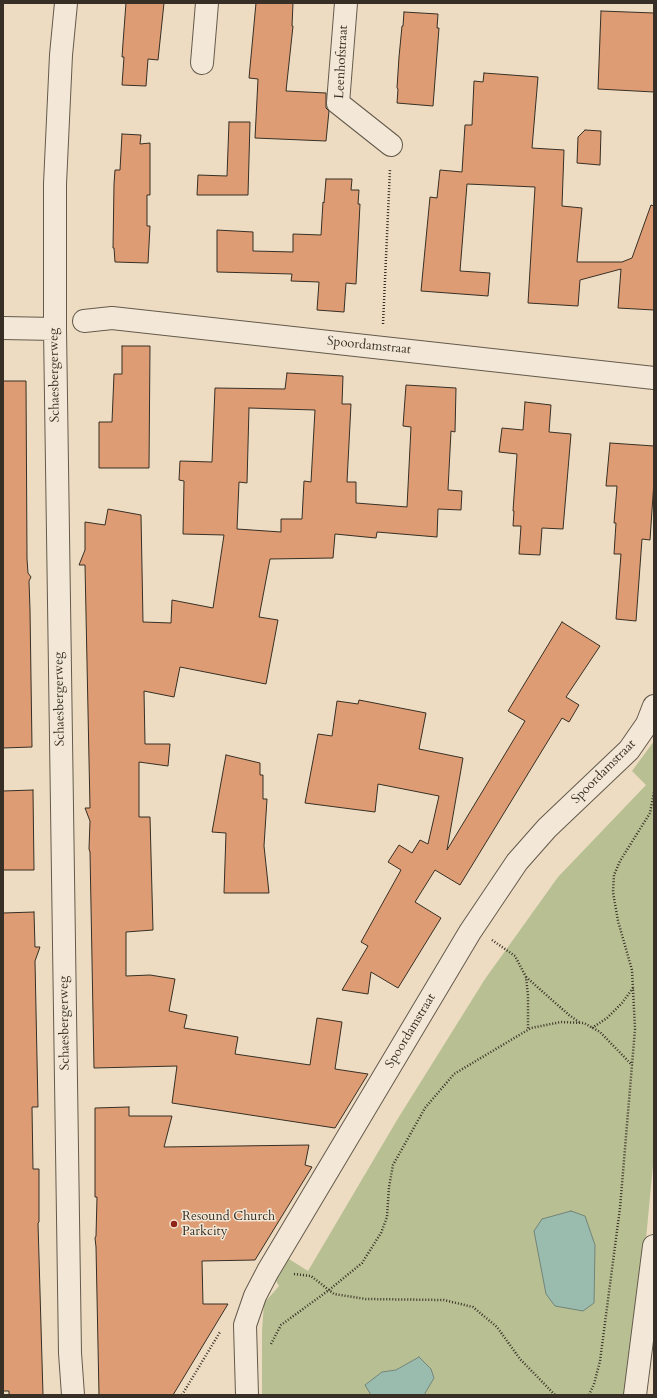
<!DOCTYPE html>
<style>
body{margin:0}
#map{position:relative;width:657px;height:1398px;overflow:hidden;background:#eddcc2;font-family:Cardo,serif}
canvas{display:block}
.frame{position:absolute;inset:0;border:4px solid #372f25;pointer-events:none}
</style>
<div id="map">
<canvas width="657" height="1398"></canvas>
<div class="frame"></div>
</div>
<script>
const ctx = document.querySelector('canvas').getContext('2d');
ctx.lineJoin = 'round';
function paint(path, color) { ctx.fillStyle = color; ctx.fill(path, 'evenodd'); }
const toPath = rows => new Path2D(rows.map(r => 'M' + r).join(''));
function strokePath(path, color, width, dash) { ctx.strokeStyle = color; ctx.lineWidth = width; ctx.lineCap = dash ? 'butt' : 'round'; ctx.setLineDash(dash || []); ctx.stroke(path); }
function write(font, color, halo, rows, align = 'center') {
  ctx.font = font + ' Cardo,serif'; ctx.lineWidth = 3; ctx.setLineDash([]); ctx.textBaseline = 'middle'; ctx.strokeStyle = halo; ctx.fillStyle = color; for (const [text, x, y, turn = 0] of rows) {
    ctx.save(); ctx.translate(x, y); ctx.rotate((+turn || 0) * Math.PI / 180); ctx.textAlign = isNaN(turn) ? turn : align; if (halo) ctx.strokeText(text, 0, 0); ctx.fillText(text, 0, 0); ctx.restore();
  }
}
const green = toPath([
 [654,741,654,1155,646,1239,629,1367,624,1395,424,1395,434,1378,419,1357,396,1370,382,1372,366,1385,371,1395,262,1395,262,1331,264,1303,279,1286,276,1281,289,1259,308,1271,397,1120,485,979,558,877,646,785,632,771]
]);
const water = toPath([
 [571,1211,585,1216,595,1245,594,1303,583,1311,555,1306,546,1294,534,1231,542,1219,571,1211],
 [419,1357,431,1369,434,1378,424,1395,371,1395,365,1385,382,1372,396,1370,419,1357]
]);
const building = toPath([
 [126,3,164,3,158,60,148,59,146,86,122,85,124,57,122,57,123,43,126,3],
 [256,3,293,3,292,26,293,26,286,91,326,93,326,108,329,111,326,141,255,138,258,79,249,78,256,3],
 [601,11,654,13,654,92,598,89,601,11],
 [404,12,438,14,437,28,439,28,433,106,397,103,398,89,397,88,399,57,402,26,403,26,404,12],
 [484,73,538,77,532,148,564,150,562,206,582,208,577,262,622,262,632,258,651,205,654,206,654,310,618,308,621,269,580,280,578,306,528,303,535,187,467,184,460,271,490,273,488,296,421,291,430,197,437,198,440,170,462,172,465,125,472,125,474,81,483,82,484,73],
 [229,122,250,122,248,195,197,195,198,175,227,176,229,122],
 [585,130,601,131,600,165,577,163,578,137,585,130],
 [122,134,141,135,140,144,150,143,150,195,147,195,147,226,150,226,148,263,115,262,114,248,113,248,114,184,115,170,120,170,122,134],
 [326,179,352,179,351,190,359,190,358,204,360,204,356,284,346,283,344,312,317,310,319,282,291,281,292,274,217,272,217,230,253,232,253,251,293,252,293,234,321,235,323,202,324,203,326,179],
 [122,346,150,346,149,468,99,468,99,422,112,422,114,374,122,374,122,346],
 [287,373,343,376,342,404,351,404,347,482,356,482,356,503,407,507,411,427,403,426,406,385,456,388,455,432,451,431,448,490,462,491,461,510,438,509,437,537,377,532,376,538,335,534,333,558,270,559,259,617,278,620,266,684,180,667,174,697,144,691,145,744,170,744,168,766,139,762,139,817,150,817,153,930,126,932,126,976,150,975,175,979,169,1011,187,1015,184,1028,238,1037,235,1054,310,1065,317,1018,342,1022,335,1069,368,1074,335,1128,172,1103,177,1066,94,1068,90,852,89,849,90,821,85,808,90,808,85,565,79,565,85,550,85,522,105,525,108,509,141,515,143,622,171,623,172,600,213,608,224,535,183,534,184,481,179,480,180,461,212,462,215,388,285,389,287,373],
 [249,408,315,410,311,482,304,481,302,519,281,519,281,532,237,529,239,482,247,483,249,408],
 [3,381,26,381,27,559,28,573,31,577,29,581,30,610,32,747,3,748,3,381],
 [525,402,551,405,549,432,571,434,563,529,542,528,540,555,519,554,521,526,513,526,514,511,513,511,517,454,499,452,502,428,523,430,525,402],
 [610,443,654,446,654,481,650,540,642,539,636,621,616,619,621,554,614,554,616,523,614,523,617,486,606,486,610,443],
 [562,622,600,646,566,697,579,705,569,722,562,718,460,885,435,870,415,902,441,918,398,988,371,972,368,994,342,990,368,946,361,942,401,870,388,862,399,845,412,853,420,840,428,844,439,796,378,784,375,812,305,803,318,734,332,736,337,701,358,704,359,700,426,713,419,749,463,758,447,850,525,721,508,711,562,622],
 [226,755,260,763,260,775,263,775,263,799,267,799,264,846,269,893,224,893,226,833,212,832,226,755],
 [33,790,34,870,3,870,3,791,33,790],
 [34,912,35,947,40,947,35,961,38,1107,32,1107,33,1169,39,1169,39,1222,38,1223,43,1395,9,1395,9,1391,3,1391,3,913,34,912],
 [129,1107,129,1116,172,1116,164,1147,309,1145,305,1165,312,1167,255,1260,202,1261,203,1304,228,1304,173,1395,99,1395,96,1247,95,1238,96,1236,97,1197,95,1197,95,1108,129,1107]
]);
const path = toPath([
 [383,324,390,169],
 [492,940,515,956,526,977,528,996,528,1030],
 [526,977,569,1015,579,1022],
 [592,1028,607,1018,622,1003,633,988],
 [294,1274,311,1276,334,1294,366,1299,444,1300,473,1307,497,1327,520,1359,555,1395],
 [271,1344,281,1325,329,1290,362,1263,381,1233,387,1217,389,1187,393,1165,425,1108,454,1074,531,1028,561,1022,584,1023,600,1032,632,1065],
 [182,1395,220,1332],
 [589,1395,594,1384,600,1361,620,1208,635,1029,632,970,618,921,613,892,614,875,620,861,650,813,654,792]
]);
const minor = toPath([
 [66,3,61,55,55,184,55,329,70,1353,73,1395],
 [346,3,338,103,391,145],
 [202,63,207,3],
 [84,321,112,318,654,378],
 [3,328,55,329],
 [247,1395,245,1325,255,1296,268,1271,470,932,517,862,547,828,629,750,647,724,654,706],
 [635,1395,654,1246]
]);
const markers = [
 [174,1224,4,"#8f2418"]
];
const streetNames = [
 ["Leenhofstraat",342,62,-87],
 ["Spoordamstraat",369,346,6],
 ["Schaesbergerweg",55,375,-91],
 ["Schaesbergerweg",60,699,-91],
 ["Spoordamstraat",604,772,-45],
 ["Schaesbergerweg",65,1023,-91],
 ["Spoordamstraat",411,1031,-59]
];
const poiNames = [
 ["Resound Church",182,1217],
 ["Parkcity",182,1232]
];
paint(green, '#b8c093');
paint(water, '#9abcaf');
strokePath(water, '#728478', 1);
paint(building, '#dd9c73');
strokePath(building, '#372f25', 1);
strokePath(minor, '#645a4c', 24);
strokePath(path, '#372f25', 2.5, [1, 2]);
strokePath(minor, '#f3e8d7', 22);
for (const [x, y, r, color] of markers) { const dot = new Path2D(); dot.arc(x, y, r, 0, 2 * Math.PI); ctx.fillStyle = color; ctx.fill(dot); strokePath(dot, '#f3e8d7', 1.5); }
write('13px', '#372f25', '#f3e8d7', streetNames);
write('13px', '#372f25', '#f3e8d7', poiNames, 'left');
</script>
